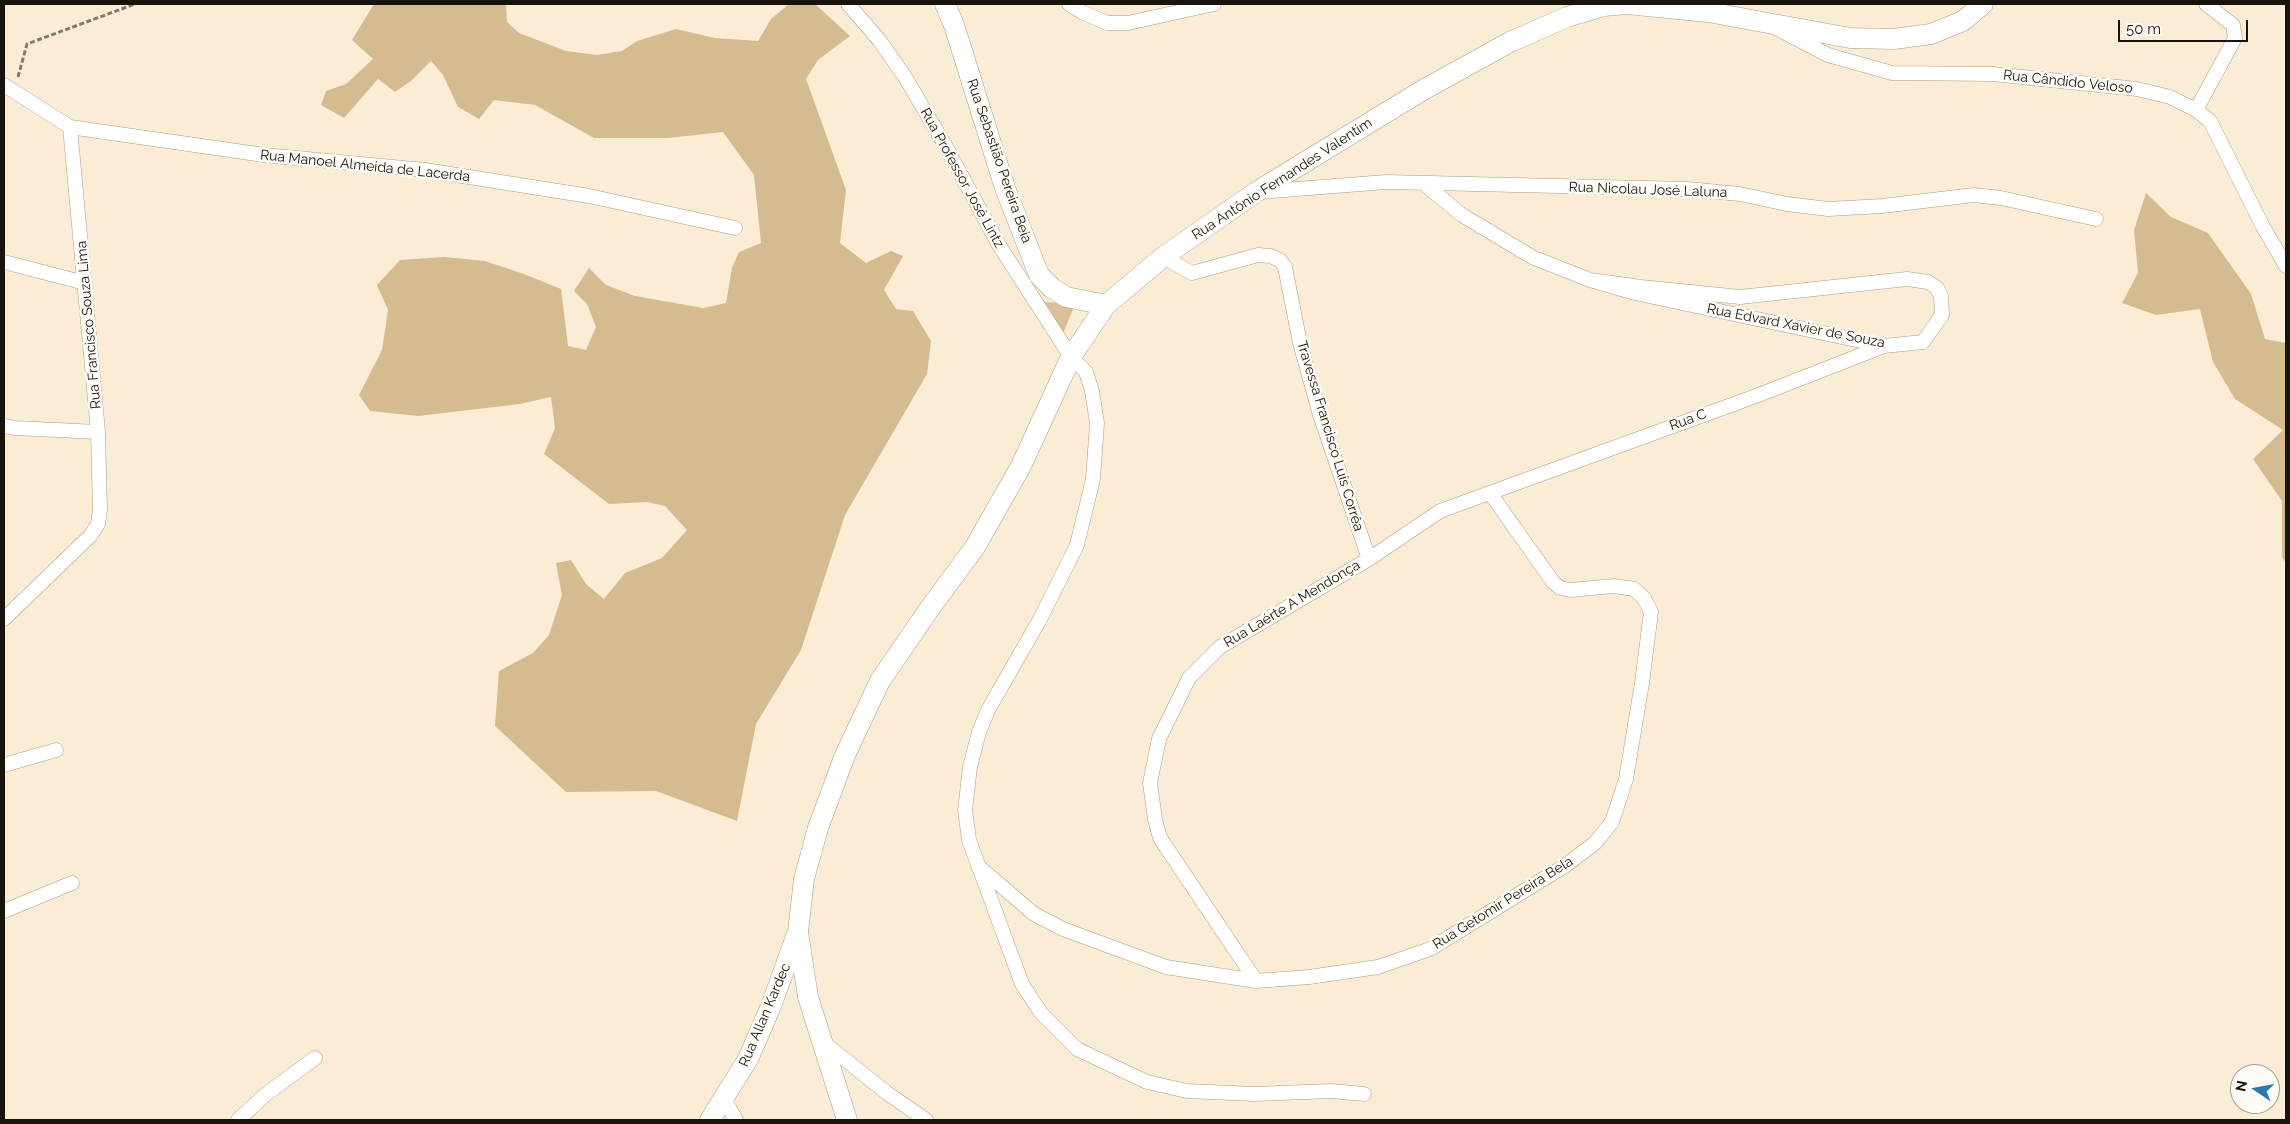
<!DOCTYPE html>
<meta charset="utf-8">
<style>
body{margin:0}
#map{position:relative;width:2290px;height:1124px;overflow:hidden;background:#fbedd5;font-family:Raleway,sans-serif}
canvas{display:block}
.frame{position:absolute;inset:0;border:5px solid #18130b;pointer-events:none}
.north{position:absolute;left:2230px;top:1064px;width:50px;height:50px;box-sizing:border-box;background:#fefcf7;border:1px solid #a29f99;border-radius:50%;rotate:282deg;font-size:14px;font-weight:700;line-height:20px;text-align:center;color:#18130b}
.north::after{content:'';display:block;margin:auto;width:18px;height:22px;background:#2a7bac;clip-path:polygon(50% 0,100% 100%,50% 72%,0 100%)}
.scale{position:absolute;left:2118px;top:20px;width:130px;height:22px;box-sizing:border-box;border:2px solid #18130b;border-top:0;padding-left:6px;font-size:15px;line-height:18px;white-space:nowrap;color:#18130b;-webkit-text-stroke:4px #fefcf7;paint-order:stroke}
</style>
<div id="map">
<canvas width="2290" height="1124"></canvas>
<div class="frame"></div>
<div class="north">N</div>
<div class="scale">50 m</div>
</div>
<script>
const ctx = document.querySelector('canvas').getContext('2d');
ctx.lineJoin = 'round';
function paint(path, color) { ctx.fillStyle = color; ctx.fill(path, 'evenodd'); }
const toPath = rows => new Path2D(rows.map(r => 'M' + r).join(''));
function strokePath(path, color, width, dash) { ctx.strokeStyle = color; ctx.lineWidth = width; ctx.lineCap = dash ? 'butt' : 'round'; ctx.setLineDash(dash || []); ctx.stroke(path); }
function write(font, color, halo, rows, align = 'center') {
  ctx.font = font + ' Raleway,sans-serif'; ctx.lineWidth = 5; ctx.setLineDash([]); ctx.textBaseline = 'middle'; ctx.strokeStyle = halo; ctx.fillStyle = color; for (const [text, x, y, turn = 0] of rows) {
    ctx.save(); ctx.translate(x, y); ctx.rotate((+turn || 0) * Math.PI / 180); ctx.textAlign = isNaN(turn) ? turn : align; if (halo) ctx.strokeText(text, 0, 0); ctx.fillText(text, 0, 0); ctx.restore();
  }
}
const green = toPath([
 [1042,302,1075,304,1063,334]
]);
const forest = toPath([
 [374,4,502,4,506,5,507,22,519,33,566,51,597,55,622,51,637,41,676,29,715,38,758,41,771,19,789,4,815,4,850,36,818,60,806,79,846,190,840,243,866,263,891,251,903,256,884,290,896,309,913,311,931,341,927,374,845,515,801,650,756,724,737,821,656,791,566,792,495,726,499,671,533,653,549,635,562,595,556,563,571,560,586,584,604,599,625,573,662,558,687,530,665,506,647,502,609,504,544,454,555,428,551,397,520,404,418,416,370,411,359,395,382,350,388,310,377,285,400,260,444,257,485,261,524,274,561,289,568,346,586,350,596,327,587,304,574,291,589,268,606,285,635,296,703,308,726,303,732,268,739,252,761,243,754,175,723,132,668,138,594,138,535,105,494,100,479,119,458,107,443,75,431,61,411,81,395,92,378,79,344,118,321,105,326,91,346,84,373,59,352,40],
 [2146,193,2171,217,2208,233,2251,294,2265,339,2286,343,2286,563,2282,557,2282,501,2253,459,2283,430,2235,399,2213,362,2200,309,2156,315,2122,303,2138,273,2134,230]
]);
const path = toPath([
 [18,77,27,44,135,4]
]);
const street = toPath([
 [848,4,880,41,905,77,945,145,999,245,1071,357,1086,372,1092,391,1097,423,1093,479,1077,545,1039,621,988,710,979,732,970,767,965,810,969,840,1022,984,1041,1013,1077,1049,1147,1082,1187,1091,1255,1094,1331,1091,1364,1094],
 [1069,4,1082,12,1107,23,1128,23,1214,4],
 [1778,29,1828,55,1892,73,1993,74,2137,89,2170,97,2196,110,2210,121,2262,225,2286,266],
 [4,85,70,127,264,155,425,170,589,196,735,228],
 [2196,110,2235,38,2233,25,2206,4],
 [1423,183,1462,215,1532,257,1590,280,1635,293,1884,346,1923,342,1942,315,1941,296,1937,288,1928,282,1907,279,1740,297,1641,287,1590,280],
 [1259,192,1386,182,1687,189,1740,194,1787,204,1828,209,1882,206,1974,195,2001,198,2096,219],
 [1163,257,1192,273,1258,255,1270,256,1280,260,1285,267,1300,343,1320,415,1369,559],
 [4,262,85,283],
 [4,426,15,428,98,432],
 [4,619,91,535,98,524,100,509,98,432,70,127],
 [4,765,56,750],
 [978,866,1034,914,1063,929,1166,967,1256,981,1309,977,1378,967,1430,949,1566,865,1595,843,1612,822,1626,779,1642,683,1651,612,1644,598,1634,589,1614,586,1570,590,1560,588,1553,582,1490,493],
 [4,911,72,883],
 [1256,981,1160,838,1155,819,1150,783,1159,739,1189,678,1220,647,1369,559,1440,511,1756,396,1884,346],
 [823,1042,887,1093,926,1120],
 [724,1099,736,1120],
 [238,1120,265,1095,315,1058]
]);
const secondary = toPath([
 [945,4,954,25,1005,188,1039,275,1052,288,1066,297,1106,305],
 [710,1120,748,1059,771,1006,797,934],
 [847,1120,808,997,798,932,804,879,818,828,845,755,880,681,930,608,975,547,1021,466,1071,357,1106,305,1163,257,1256,192,1423,90,1510,42,1567,17,1604,6,1627,4,1708,12,1850,38,1894,39,1931,34,1963,21,1983,4]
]);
const streetNames = [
 ["Rua Cândido Veloso",2068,82,6],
 ["Rua Sebastião Pereira Beia",999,161,71],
 ["Rua Manoel Almeida de Lacerda",365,166,6],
 ["Rua Professor José Lintz",962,178,61],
 ["Rua Antônio Fernandes Valentim",1282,179,-33],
 ["Rua Nicolau José Laluna",1648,190,2],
 ["Rua Francisco Souza Lima",89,325,-95],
 ["Rua Edvard Xavier de Souza",1796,326,11],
 ["Rua C",1688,420,-20],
 ["Travessa Francisco Luís Corrêa",1330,436,73],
 ["Rua Laérte A Mendonça",1292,604,-31],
 ["Rua Getomir Pereira Bela",1503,903,-32],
 ["Rua Allan Kardec",765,1015,-67]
];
paint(green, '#d8c097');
paint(forest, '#d4bb90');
strokePath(street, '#a99c85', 15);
strokePath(secondary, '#a99c85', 21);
strokePath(path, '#847a6b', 3, [5, 2.5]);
strokePath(street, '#fff', 14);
strokePath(secondary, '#fff', 20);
write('14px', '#18130b', '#fefcf7', streetNames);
</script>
